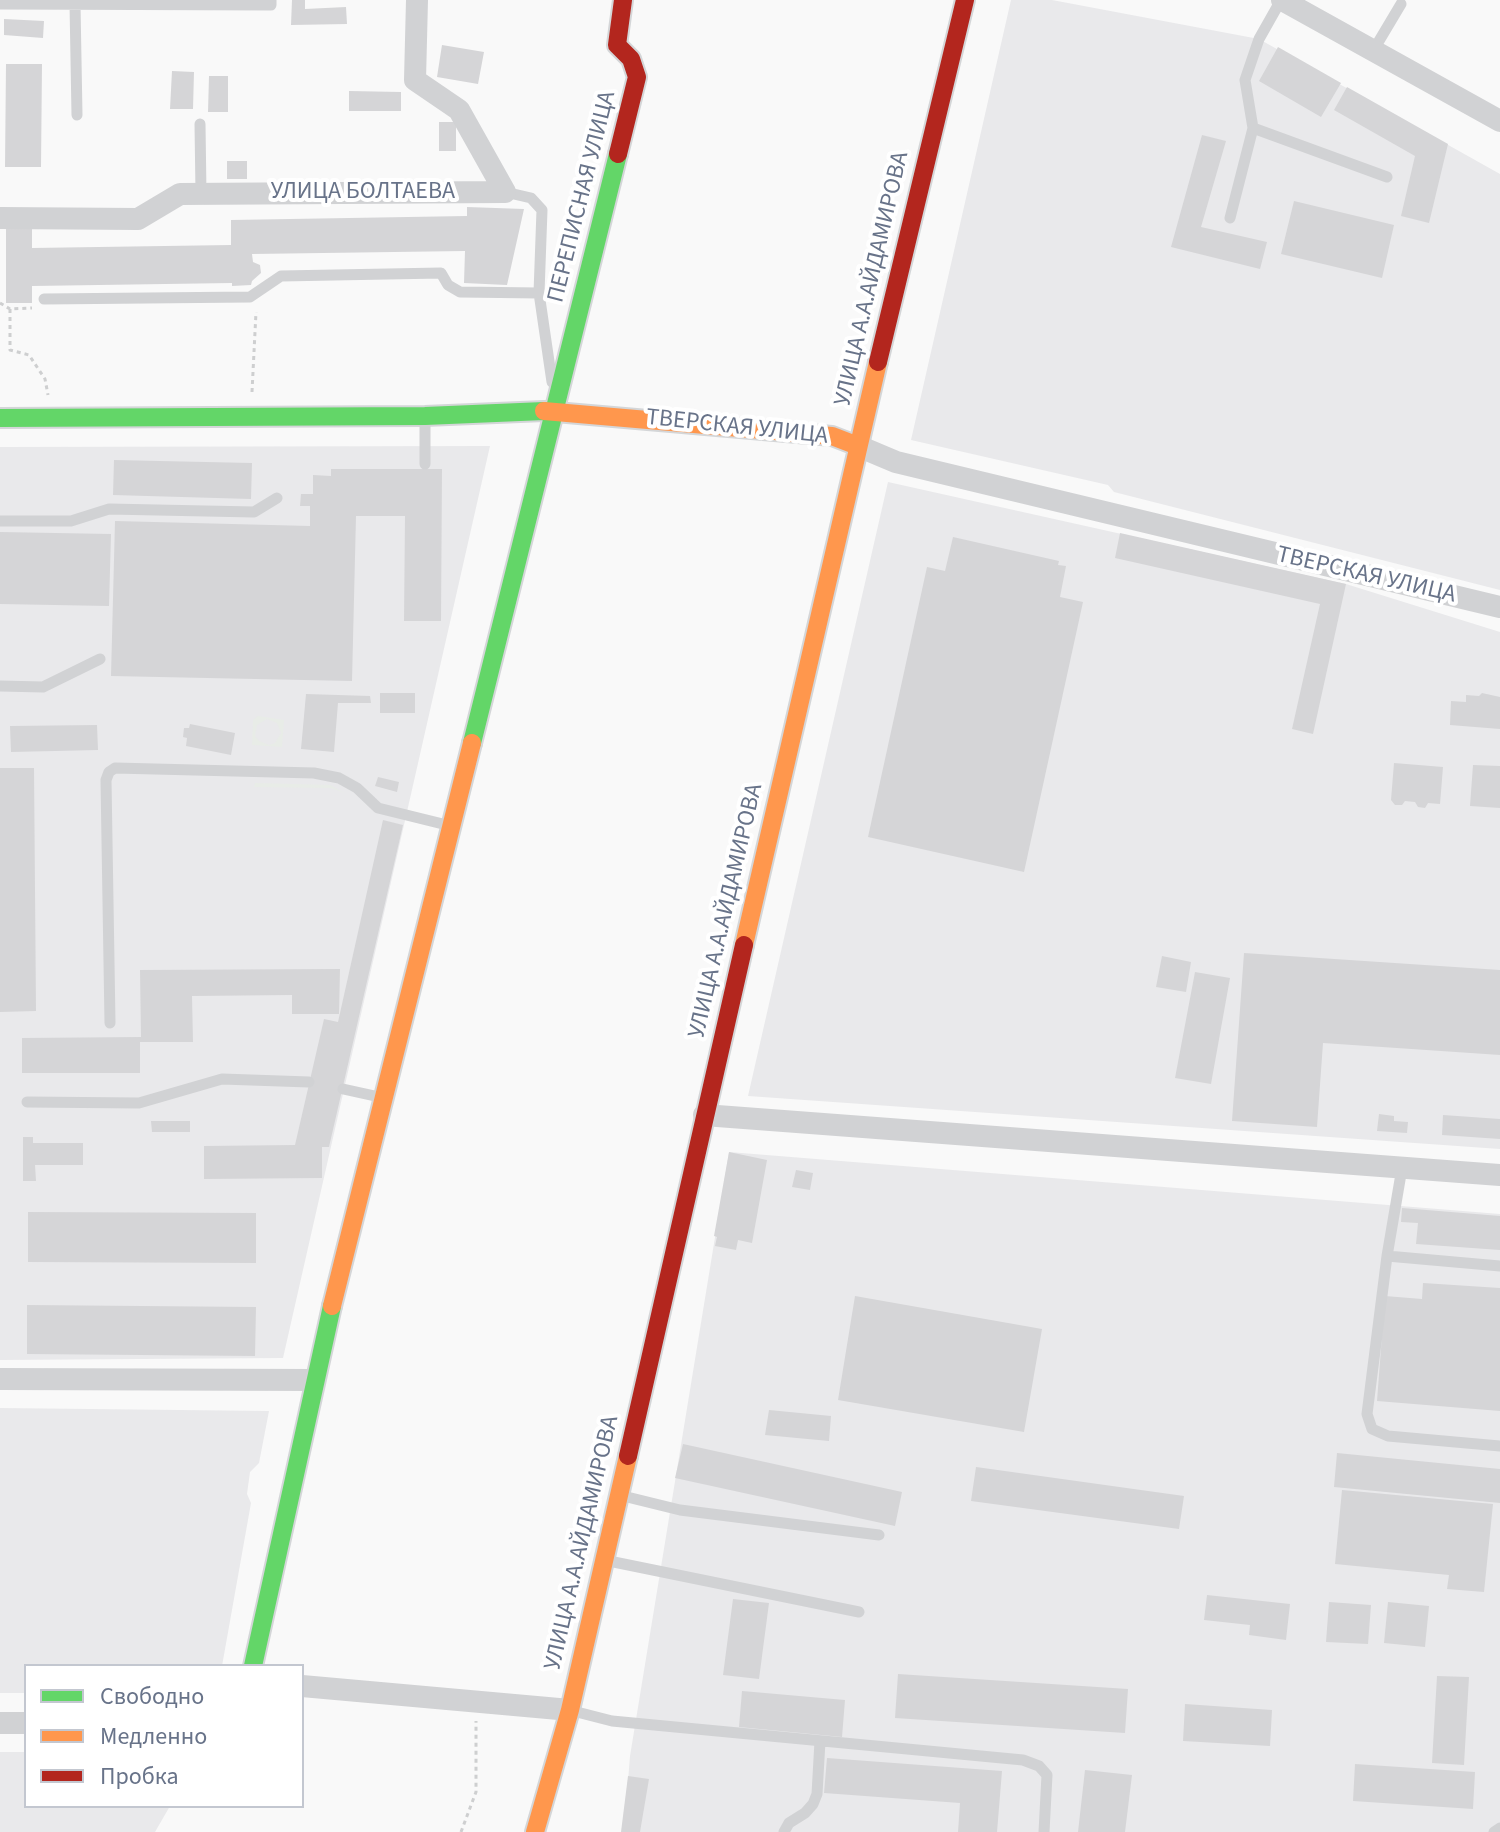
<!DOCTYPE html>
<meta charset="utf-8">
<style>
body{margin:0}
#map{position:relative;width:1500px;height:1832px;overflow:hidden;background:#f9f9f9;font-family:"Source Sans 3",sans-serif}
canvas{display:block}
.legend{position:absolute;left:24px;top:1664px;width:280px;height:144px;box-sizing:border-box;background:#fff;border:2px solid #c3c7d0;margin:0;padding:10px 14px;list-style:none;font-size:24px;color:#687389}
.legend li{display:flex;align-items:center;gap:16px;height:40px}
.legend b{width:40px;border:2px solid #c3c7d0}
</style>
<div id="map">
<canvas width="1500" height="1832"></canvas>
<ul class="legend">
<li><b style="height:10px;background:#63d668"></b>Свободно</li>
<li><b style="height:10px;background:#ff974d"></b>Медленно</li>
<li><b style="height:10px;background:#b3261e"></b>Пробка</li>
</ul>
</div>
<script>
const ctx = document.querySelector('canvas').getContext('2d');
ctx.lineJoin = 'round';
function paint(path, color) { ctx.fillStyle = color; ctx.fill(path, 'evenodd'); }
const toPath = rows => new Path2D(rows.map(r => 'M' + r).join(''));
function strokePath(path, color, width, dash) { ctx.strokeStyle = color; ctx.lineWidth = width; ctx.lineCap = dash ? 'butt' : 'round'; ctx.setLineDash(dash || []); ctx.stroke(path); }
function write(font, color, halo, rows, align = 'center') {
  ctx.font = font + ' "Source Sans 3",sans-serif'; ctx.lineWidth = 8; ctx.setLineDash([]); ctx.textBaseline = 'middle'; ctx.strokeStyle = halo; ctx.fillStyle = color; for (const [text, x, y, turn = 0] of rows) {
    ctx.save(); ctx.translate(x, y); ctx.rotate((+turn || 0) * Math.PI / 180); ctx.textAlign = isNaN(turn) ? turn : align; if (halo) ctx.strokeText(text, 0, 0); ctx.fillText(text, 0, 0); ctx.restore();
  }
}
const built = toPath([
 [1011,0,1052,0,1259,39,1500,174,1500,590,1114,492,1108,485,911,440],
 [490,446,283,1358,0,1360,0,447],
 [888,482,1346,584,1500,632,1500,1149,748,1096],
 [729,1152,1500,1214,1500,1832,624,1832,630,1756],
 [0,1408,269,1411,259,1463,250,1472,247,1494,251,1503,222,1666,26,1666,26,1693,0,1693],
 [0,1752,26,1752,26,1806,170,1806,155,1832,0,1832]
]);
const green = toPath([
 [258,716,284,720,282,747,252,745,253,720],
 [267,719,277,723,281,733,275,743,269,745,259,741,255,736,257,725],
 [255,783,330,785,344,793,331,788,254,787]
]);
const building = toPath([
 [292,0,305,0,305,9,346,7,347,24,291,25],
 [4,19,44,21,43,38,4,35],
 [442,45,484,52,478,84,437,77],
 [1278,47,1341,83,1321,117,1259,81],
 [6,64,42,64,41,167,5,167],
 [172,71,194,72,193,109,170,109],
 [209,76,228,76,228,112,208,112],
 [1347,87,1448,144,1429,223,1401,216,1415,156,1334,110],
 [349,91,401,92,401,111,349,111],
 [439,122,456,122,456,151,439,151],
 [1202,135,1226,141,1201,227,1267,242,1260,269,1171,247],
 [227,161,247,161,247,179,227,179],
 [1294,201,1394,225,1382,278,1281,254],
 [467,207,524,209,507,285,464,283,465,251,252,254,253,262,260,265,261,273,252,281,251,285,232,286,232,283,32,286,32,303,6,303,6,224,32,224,32,248,231,245,231,220,467,216],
 [114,460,252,463,251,499,113,495],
 [331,469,442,469,441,621,404,621,405,516,356,516,352,681,111,676,115,521,310,526,310,506,300,506,301,494,313,494,313,475,331,476],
 [0,532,111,534,109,606,0,604],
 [1120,533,1346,584,1313,734,1292,729,1320,604,1115,558],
 [953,537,1059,561,1058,565,1066,566,1060,597,1083,602,1024,872,868,837,927,567,945,571],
 [380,693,415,693,415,713,380,713],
 [1482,693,1500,697,1500,729,1450,725,1451,701,1466,702,1466,695,1479,696],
 [306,694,370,696,371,703,338,703,334,752,301,749],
 [190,724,235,733,231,755,186,746,187,738,183,737,184,728,189,728],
 [97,725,98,750,11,752,10,726],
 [1394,763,1443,767,1440,804,1428,803,1425,808,1418,807,1415,802,1405,801,1402,805,1395,805,1391,800],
 [1473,765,1500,766,1500,808,1470,806],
 [0,768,34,768,36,1011,0,1012],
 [378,777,399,782,397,792,375,786],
 [383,820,403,825,329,1147,322,1147,322,1178,204,1179,204,1146,295,1145,324,1019,338,1022],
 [1244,953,1500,970,1500,1055,1323,1043,1317,1127,1232,1121],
 [1162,956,1191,962,1186,992,1156,987],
 [340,969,339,1014,292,1014,292,995,192,996,193,1042,140,1042,140,1073,22,1073,22,1038,141,1037,140,970],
 [1195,972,1230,978,1211,1084,1175,1078],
 [1379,1114,1394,1116,1394,1121,1408,1122,1407,1133,1377,1131],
 [1443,1115,1500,1119,1500,1139,1442,1135],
 [151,1121,190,1121,190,1132,152,1132],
 [23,1137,33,1137,33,1143,83,1143,83,1165,35,1165,36,1181,23,1181],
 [729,1152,767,1160,752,1243,738,1240,736,1250,715,1246,717,1237,714,1236],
 [796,1170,813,1173,810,1190,792,1187],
 [1402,1208,1500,1216,1500,1250,1416,1244,1418,1223,1401,1222],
 [28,1212,256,1213,256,1263,28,1262],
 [1423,1283,1500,1288,1500,1411,1377,1401,1385,1296,1422,1299],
 [855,1296,1042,1329,1024,1432,838,1400],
 [27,1305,256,1307,255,1356,27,1354],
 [769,1410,831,1416,829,1441,765,1435],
 [683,1444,902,1492,895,1526,675,1478],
 [1337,1453,1500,1469,1500,1503,1334,1487],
 [976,1467,1184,1496,1179,1529,971,1501],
 [1342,1490,1493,1504,1484,1592,1447,1589,1449,1575,1335,1564],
 [1207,1595,1290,1604,1286,1640,1249,1635,1250,1625,1204,1620],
 [733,1599,769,1603,759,1679,723,1675],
 [1329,1602,1371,1605,1368,1644,1326,1642],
 [1388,1602,1429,1606,1425,1647,1384,1643],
 [898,1674,1128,1689,1125,1733,895,1718],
 [1437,1676,1469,1677,1464,1765,1432,1763],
 [742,1691,845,1700,842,1737,739,1727],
 [1185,1704,1272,1710,1270,1746,1183,1741],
 [827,1758,1002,1771,997,1832,958,1832,960,1803,824,1793],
 [1355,1764,1475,1772,1473,1809,1353,1801],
 [1085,1770,1132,1775,1125,1832,1078,1832],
 [628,1776,649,1779,640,1832,621,1832]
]);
const path = toPath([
 [0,303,10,309,32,308],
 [10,309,10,350,29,355,45,379,48,395],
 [252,392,256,312],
 [461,1832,476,1792,476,1721]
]);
const lane = toPath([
 [1281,0,1259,39,1245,80,1253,128,1387,177],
 [0,4,271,5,271,0],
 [75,4,77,115],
 [1373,51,1401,4],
 [200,124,201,193],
 [505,192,531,198,542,210,539,293,552,382],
 [1230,218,1253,128],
 [44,299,250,297,281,276,441,273,448,285,460,292,539,293],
 [425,417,425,464],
 [0,521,71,521,109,509,254,512,277,498],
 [0,686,43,687,100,659],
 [110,1023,106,780,109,772,115,768,314,773,339,778,357,788,378,808,451,826],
 [343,1089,384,1098],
 [27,1102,139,1103,222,1079,309,1082],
 [1402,1168,1387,1256,1367,1414,1372,1429,1388,1436,1500,1446],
 [1387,1256,1500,1266],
 [619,1495,680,1510,879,1535],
 [604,1560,859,1612],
 [573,1711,612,1721,1023,1760,1039,1766,1047,1775,1044,1832],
 [784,1832,789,1823,805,1813,813,1804,817,1794,820,1741],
 [1494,1832,1500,1828]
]);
const street = toPath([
 [1282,0,1500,121],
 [0,218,138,219,180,194,505,192,459,110,415,80,417,0],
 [858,446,896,462,1500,607],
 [704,1115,1500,1175],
 [0,1379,314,1380],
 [302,1686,570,1710],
 [0,1723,26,1723]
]);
const fast = toPath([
 [0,418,425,416,544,411],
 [472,743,618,154],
 [253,1666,332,1306]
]);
const slow = toPath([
 [544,411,832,436,858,446],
 [744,945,878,362],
 [332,1306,472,743],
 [535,1832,570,1710,628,1456]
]);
const jam = toPath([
 [618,154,637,77,631,59,617,45,623,0],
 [878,362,965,0],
 [628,1456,744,945]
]);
const streetNames = [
 ["УЛИЦА БОЛТАЕВА",363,193],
 ["ПЕРЕПИСНАЯ УЛИЦА",583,197,-76],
 ["УЛИЦА А.А.АЙДАМИРОВА",873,279,-77],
 ["ТВЕРСКАЯ УЛИЦА",737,428,6],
 ["ТВЕРСКАЯ УЛИЦА",1366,576,13],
 ["УЛИЦА А.А.АЙДАМИРОВА",727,911,-77],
 ["УЛИЦА А.А.АЙДАМИРОВА",583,1543,-77]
];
paint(built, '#e9e9eb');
paint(green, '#e8ece7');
paint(building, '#d5d5d7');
strokePath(fast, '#d4d6d8', 22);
strokePath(slow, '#d4d6d8', 22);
strokePath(jam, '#d4d6d8', 22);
strokePath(path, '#cecfd0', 3, [4, 4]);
strokePath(lane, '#d1d2d4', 11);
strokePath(street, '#d1d2d4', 22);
strokePath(fast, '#63d668', 18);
strokePath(slow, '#ff974d', 18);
strokePath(jam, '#b3261e', 18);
write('24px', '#687389', '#fff', streetNames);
</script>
